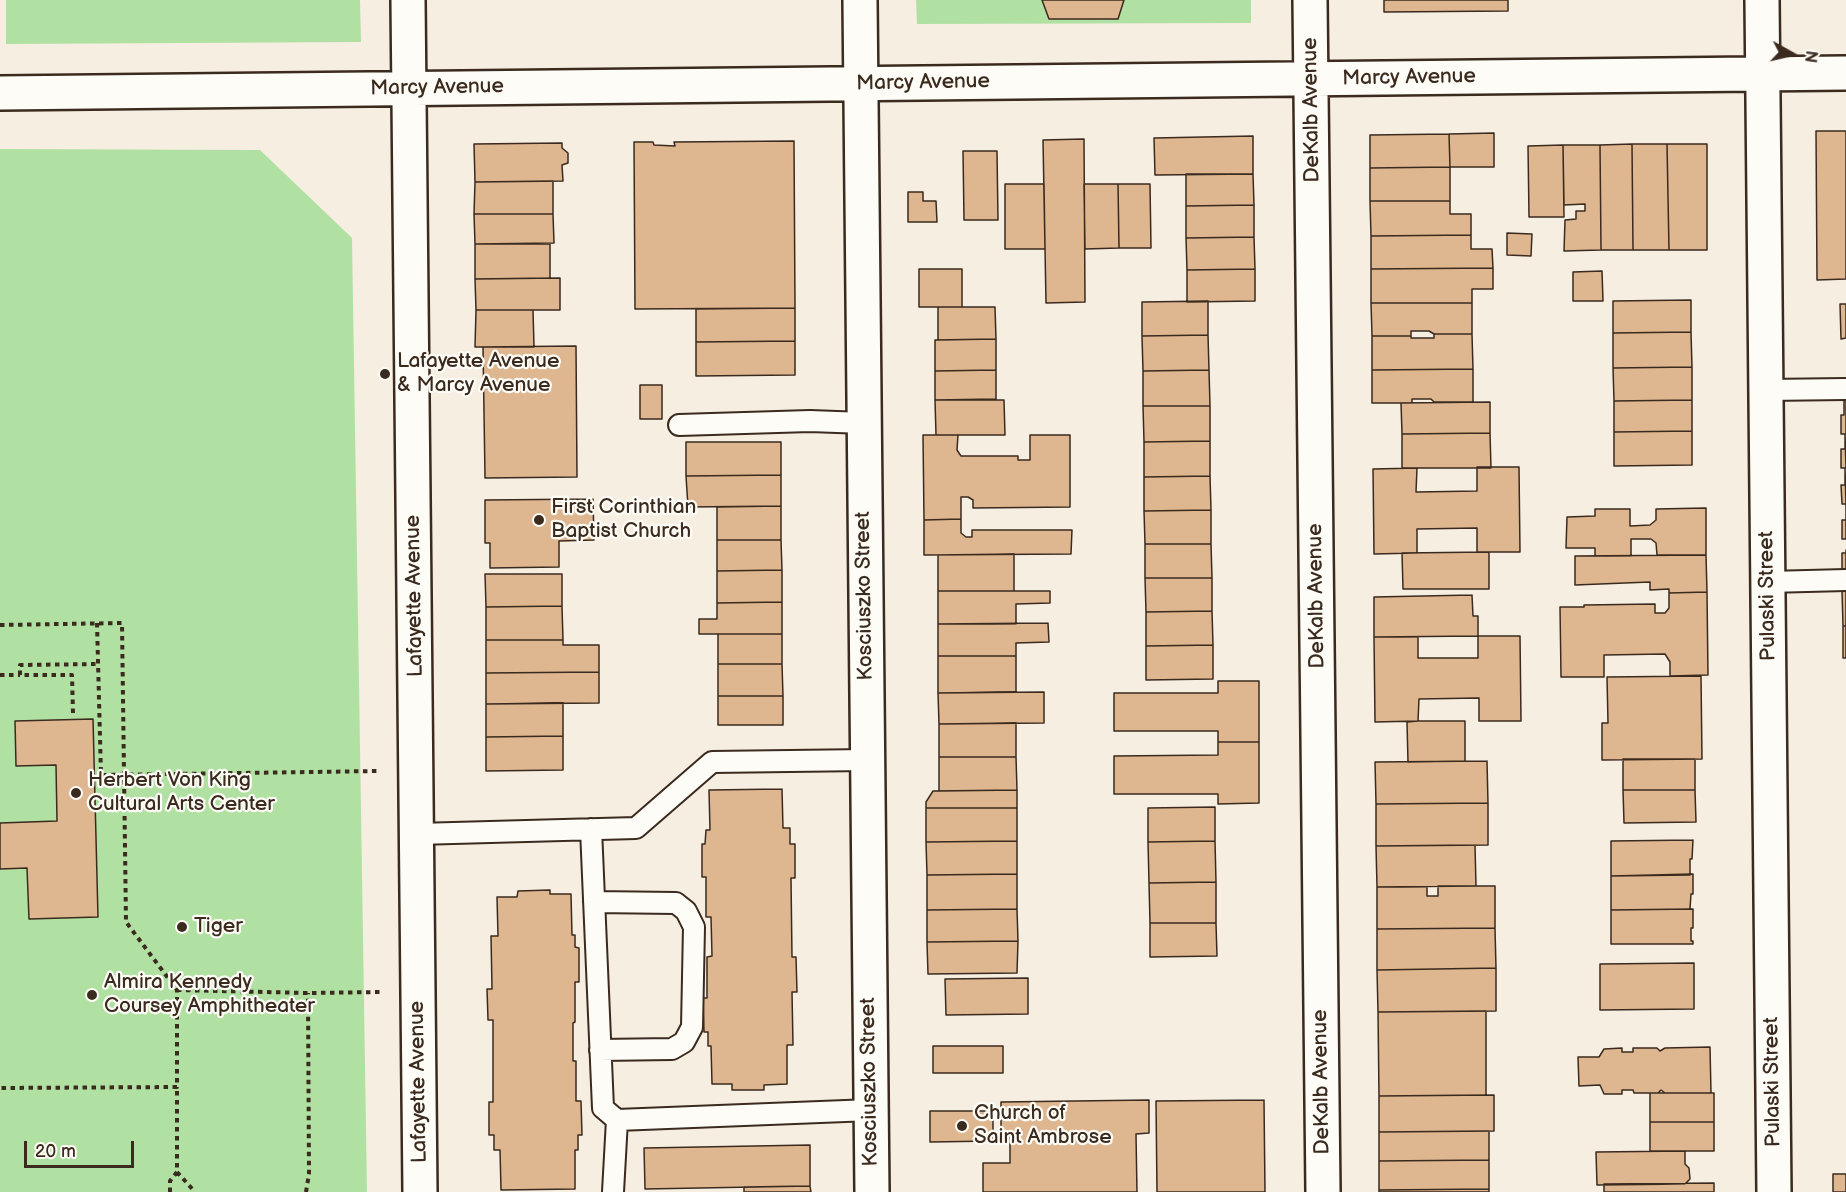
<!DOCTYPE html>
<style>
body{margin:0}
#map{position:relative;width:1846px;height:1192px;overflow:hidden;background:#f7eee2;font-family:"Balsamiq Sans",sans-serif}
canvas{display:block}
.north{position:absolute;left:1762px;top:24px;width:60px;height:60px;-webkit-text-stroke:4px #fdfcf7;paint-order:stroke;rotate:98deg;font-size:16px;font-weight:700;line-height:24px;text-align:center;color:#3b2a1e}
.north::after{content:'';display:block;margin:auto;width:21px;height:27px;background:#3b2a1e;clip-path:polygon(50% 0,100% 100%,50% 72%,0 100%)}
.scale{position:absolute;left:24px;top:1141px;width:110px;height:27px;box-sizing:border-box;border:3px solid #3b2a1e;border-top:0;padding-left:8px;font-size:18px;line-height:21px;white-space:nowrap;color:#3b2a1e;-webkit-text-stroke:4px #fdfcf7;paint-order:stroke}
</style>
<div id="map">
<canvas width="1846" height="1192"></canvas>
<div class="north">N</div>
<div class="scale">20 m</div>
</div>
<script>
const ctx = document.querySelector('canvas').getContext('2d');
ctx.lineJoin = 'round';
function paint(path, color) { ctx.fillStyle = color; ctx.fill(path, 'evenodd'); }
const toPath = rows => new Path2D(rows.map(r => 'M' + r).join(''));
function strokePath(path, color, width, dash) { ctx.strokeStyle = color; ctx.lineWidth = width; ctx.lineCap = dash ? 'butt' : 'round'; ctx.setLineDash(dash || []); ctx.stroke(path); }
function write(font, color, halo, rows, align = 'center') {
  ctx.font = font + ' "Balsamiq Sans",sans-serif'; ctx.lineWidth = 4.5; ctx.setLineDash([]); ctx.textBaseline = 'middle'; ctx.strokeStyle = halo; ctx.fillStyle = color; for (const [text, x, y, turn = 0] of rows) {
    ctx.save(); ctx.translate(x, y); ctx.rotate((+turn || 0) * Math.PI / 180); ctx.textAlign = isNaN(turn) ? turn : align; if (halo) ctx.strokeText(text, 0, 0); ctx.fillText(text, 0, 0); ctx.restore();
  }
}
const green = toPath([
 [6,0,360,0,361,42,6,44],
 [916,0,1251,0,1251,23,917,24],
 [0,149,260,150,352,238,367,1192,0,1192]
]);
const building = toPath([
 [1042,0,1124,0,1118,19,1049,19,1042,0],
 [1384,0,1508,0,1508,11,1384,12,1384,0],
 [1816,131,1846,131,1846,279,1817,280,1816,131],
 [1494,133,1494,167,1450,167,1449,134,1494,133],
 [1449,134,1450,167,1370,168,1370,135,1449,134],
 [1253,136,1253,174,1155,175,1154,138,1253,136],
 [1084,139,1085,302,1046,303,1043,140,1084,139],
 [794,141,795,308,635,309,634,142,653,142,654,145,675,146,674,142,794,141],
 [562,143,562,148,568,153,568,163,562,165,563,181,475,182,474,144,562,143],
 [1632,144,1667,144,1669,250,1633,250,1632,144],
 [1632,144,1633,250,1601,250,1600,145,1632,144],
 [1667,144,1707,144,1707,250,1669,250,1667,144],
 [1563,145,1600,145,1601,250,1564,251,1565,220,1576,219,1576,211,1585,211,1585,204,1564,205,1563,145],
 [1563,145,1564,217,1529,217,1528,146,1563,145],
 [963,151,997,151,998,220,964,220,963,151],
 [1450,167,1450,201,1370,201,1370,168,1450,167],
 [1186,174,1253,174,1254,205,1186,206,1186,174],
 [553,181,553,214,474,214,475,182,553,181],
 [1005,184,1044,184,1045,249,1005,249,1005,184],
 [1084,184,1118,184,1119,248,1085,249,1084,184],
 [1118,184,1150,184,1151,248,1119,248,1118,184],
 [908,192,923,192,923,201,936,201,937,222,908,222,908,192],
 [1370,201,1450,201,1450,214,1471,214,1471,235,1371,236,1370,201],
 [1254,205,1254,237,1186,238,1186,206,1254,205],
 [474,214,553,214,554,243,475,244,474,214],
 [1507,233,1532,234,1531,256,1507,255,1507,233],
 [1471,235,1471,249,1492,249,1493,268,1371,269,1371,236,1471,235],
 [1254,237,1255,269,1187,270,1186,238,1254,237],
 [475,244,550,244,550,278,475,279,475,244],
 [1493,268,1493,289,1472,289,1472,303,1371,303,1371,269,1493,268],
 [919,269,962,269,962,307,919,307,919,269],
 [1255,269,1255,301,1187,302,1187,270,1255,269],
 [1602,271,1603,301,1573,301,1573,272,1602,271],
 [560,278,560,310,476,310,475,279,560,278],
 [1691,300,1691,332,1613,333,1613,301,1691,300],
 [1208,301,1208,335,1142,336,1142,302,1208,301],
 [1371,303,1472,303,1472,334,1434,334,1429,331,1411,331,1411,336,1372,336,1371,303],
 [1840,304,1846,304,1846,338,1841,339,1840,304],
 [938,307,995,307,996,339,938,340,938,307],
 [795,308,795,341,696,342,696,309,795,308],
 [476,310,533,310,534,347,475,347,476,310],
 [1691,332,1692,367,1613,368,1613,333,1691,332],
 [1434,334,1472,334,1473,369,1372,370,1372,336,1411,336,1411,338,1434,338,1434,334],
 [1208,335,1209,370,1143,371,1142,336,1208,335],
 [996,339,996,370,935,371,935,340,996,339],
 [795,341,795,375,696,376,696,342,795,341],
 [576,346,577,477,485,478,483,347,576,346],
 [1692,367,1692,400,1614,401,1613,368,1692,367],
 [1473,369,1473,402,1434,402,1431,399,1412,399,1412,403,1372,403,1372,370,1473,369],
 [996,370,996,399,935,400,935,371,996,370],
 [1209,370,1210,406,1143,406,1143,371,1209,370],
 [640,385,662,385,662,419,640,419,640,385],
 [935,400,1004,400,1005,435,936,435,935,400],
 [1692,400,1692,431,1614,432,1614,401,1692,400],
 [1844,400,1846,400,1846,434,1841,434,1841,415,1844,415,1844,400],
 [1490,402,1490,433,1402,434,1401,403,1490,402],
 [1143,406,1210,406,1210,441,1144,442,1143,406],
 [1692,431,1692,465,1614,466,1614,432,1692,431],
 [1490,433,1491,468,1402,468,1402,434,1490,433],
 [1845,434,1846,468,1841,468,1841,449,1845,449,1845,434],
 [923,435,958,435,957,450,961,456,1018,456,1018,460,1030,460,1030,435,1070,435,1070,507,973,508,973,500,968,497,961,497,961,519,924,520,923,435],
 [1210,441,1210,476,1144,477,1144,442,1210,441],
 [686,442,781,442,781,475,686,476,686,442],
 [1477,467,1519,467,1520,552,1477,552,1477,528,1417,529,1417,553,1374,554,1373,469,1417,468,1416,492,1477,491,1477,467],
 [1845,468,1846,504,1842,504,1841,485,1845,485,1845,468],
 [781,475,781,506,688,507,686,476,781,475],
 [1210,476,1211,510,1144,511,1144,477,1210,476],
 [593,499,594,540,559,541,559,567,490,568,490,543,485,543,485,500,593,499],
 [1846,504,1846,539,1842,539,1842,520,1846,520,1846,504],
 [781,506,781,540,717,540,717,507,781,506],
 [1706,508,1706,555,1657,555,1656,543,1651,539,1631,539,1631,556,1595,556,1595,548,1566,548,1567,517,1595,516,1595,509,1630,509,1630,526,1650,525,1656,520,1656,509,1706,508],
 [1211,510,1211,544,1145,544,1144,511,1211,510],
 [961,519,961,533,966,537,972,537,972,530,1072,530,1071,554,924,555,924,520,961,519],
 [717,540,781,540,782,570,717,571,717,540],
 [1145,544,1211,544,1212,578,1145,578,1145,544],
 [1846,550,1846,571,1842,571,1842,553,1846,553,1846,550],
 [1489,552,1489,589,1403,589,1402,553,1489,552],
 [1014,554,1014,591,938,591,938,555,1014,554],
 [1706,555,1707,592,1669,593,1669,589,1650,590,1650,582,1575,585,1575,556,1706,555],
 [782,570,782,602,717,603,717,571,782,570],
 [485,574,562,574,562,606,486,607,485,574],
 [1145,578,1212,578,1212,611,1146,612,1145,578],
 [938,591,1050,591,1050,603,1016,604,1016,624,938,624,938,591],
 [1842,591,1846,591,1846,626,1843,626,1842,591],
 [1707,592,1708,675,1670,676,1670,662,1665,654,1604,655,1604,677,1561,677,1560,607,1584,607,1584,605,1655,604,1655,613,1665,613,1669,608,1669,593,1707,592],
 [1472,595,1473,616,1478,616,1478,636,1374,637,1374,597,1472,595],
 [782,602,782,634,699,634,699,619,717,619,717,603,782,602],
 [562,606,563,640,486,640,486,607,562,606],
 [1212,611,1213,645,1146,646,1146,612,1212,611],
 [1048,623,1049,642,1016,643,1016,656,938,656,938,624,1048,623],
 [1843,626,1846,626,1846,658,1843,658,1843,626],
 [718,634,782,634,782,664,718,664,718,634],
 [1478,636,1520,636,1521,721,1479,721,1479,698,1419,699,1418,721,1375,722,1374,637,1418,637,1418,658,1478,658,1478,636],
 [486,640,563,640,563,645,599,645,599,672,486,673,486,640],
 [1213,645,1213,679,1146,680,1146,646,1213,645],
 [938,656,1016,656,1016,692,938,693,938,656],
 [718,664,782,664,783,696,718,696,718,664],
 [599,672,599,703,486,704,486,673,599,672],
 [1701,676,1702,759,1602,760,1602,723,1608,723,1607,677,1701,676],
 [1218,681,1259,681,1259,742,1218,742,1218,731,1114,731,1114,693,1218,693,1218,681],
 [1044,692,1044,723,939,724,938,693,1044,692],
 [718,696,783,696,783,725,718,725,718,696],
 [563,703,563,736,486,737,486,704,563,703],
 [93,719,98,917,29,919,27,868,0,869,0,823,57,821,56,765,16,766,15,721,93,719],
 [1418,721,1465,721,1465,761,1408,762,1407,722,1418,721],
 [1016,723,1016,757,939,757,939,724,1016,723],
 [563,736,563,770,486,771,486,737,563,736],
 [1218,742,1259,742,1259,803,1218,804,1218,794,1114,794,1114,756,1218,755,1218,742],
 [939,757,1016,757,1017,790,939,791,939,757],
 [1623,759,1695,759,1695,790,1623,790,1623,759],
 [1487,761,1488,803,1376,804,1375,762,1487,761],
 [782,789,783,828,790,828,790,844,795,844,795,878,791,878,792,957,796,957,797,992,792,992,793,1045,787,1045,787,1084,764,1085,764,1090,732,1090,732,1084,712,1084,711,1046,708,1046,708,1032,704,1032,703,998,707,998,707,957,712,956,711,917,706,917,706,877,702,877,702,844,705,844,706,830,710,830,709,790,782,789],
 [1017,790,1017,808,926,808,926,802,933,791,1017,790],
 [1623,790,1695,790,1696,822,1624,823,1623,790],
 [1488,803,1488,845,1376,846,1376,804,1488,803],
 [1215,807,1215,841,1148,842,1148,808,1215,807],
 [926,808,1017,808,1017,841,926,842,926,808],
 [1693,840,1692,859,1690,859,1690,875,1611,876,1611,841,1693,840],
 [1017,841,1017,874,927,875,926,842,1017,841],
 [1215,841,1216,882,1149,883,1148,842,1215,841],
 [1475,845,1476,886,1377,887,1376,846,1475,845],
 [1017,874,1017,909,927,910,927,875,1017,874],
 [1693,874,1693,894,1691,894,1690,909,1611,910,1611,876,1693,874],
 [1216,882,1216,923,1150,923,1149,883,1216,882],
 [1438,886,1495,886,1495,928,1377,929,1377,887,1427,887,1427,896,1438,896,1438,886],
 [550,890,550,894,571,894,572,935,575,935,575,947,579,948,579,982,575,982,575,1022,573,1023,573,1061,576,1061,576,1101,581,1101,582,1135,578,1135,578,1150,575,1150,575,1189,501,1190,500,1150,494,1150,494,1135,489,1135,489,1102,493,1102,493,1020,488,1020,487,989,492,989,491,936,498,936,497,897,517,897,518,891,550,890],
 [1017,909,1018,941,927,942,927,910,1017,909],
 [1693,909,1693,928,1691,928,1691,941,1693,941,1693,944,1611,944,1611,910,1693,909],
 [1150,923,1216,923,1217,956,1150,957,1150,923],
 [1495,928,1496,968,1377,970,1377,929,1495,928],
 [1018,941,1017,973,928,974,927,942,1018,941],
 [1694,963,1694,1009,1600,1010,1600,964,1694,963],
 [1496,968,1496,1011,1378,1012,1377,970,1496,968],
 [1028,978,1028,1014,946,1015,945,979,1028,978],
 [1486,1011,1486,1095,1379,1096,1378,1012,1486,1011],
 [933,1046,1003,1046,1003,1073,933,1073,933,1046],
 [1710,1047,1711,1093,1665,1093,1661,1090,1658,1093,1634,1093,1633,1090,1622,1090,1622,1094,1604,1094,1600,1085,1579,1086,1578,1057,1599,1057,1604,1049,1622,1048,1622,1052,1633,1052,1633,1048,1657,1048,1660,1051,1665,1048,1710,1047],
 [1650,1093,1714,1093,1714,1122,1650,1122,1650,1093],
 [1494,1095,1494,1131,1379,1132,1379,1096,1494,1095],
 [1149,1100,1149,1133,1136,1134,1137,1192,983,1192,983,1163,1010,1163,1010,1134,1001,1134,1001,1102,1149,1100],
 [1264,1100,1265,1192,1157,1192,1156,1101,1264,1100],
 [930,1111,993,1111,993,1141,930,1142,930,1111],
 [1650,1122,1714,1122,1714,1151,1650,1151,1650,1122],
 [1489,1131,1489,1160,1379,1161,1379,1132,1489,1131],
 [810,1145,810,1186,645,1189,644,1148,810,1145],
 [1685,1151,1685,1164,1689,1168,1690,1179,1685,1184,1597,1185,1596,1152,1685,1151],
 [1489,1160,1489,1189,1379,1190,1379,1161,1489,1160],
 [1833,1174,1846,1174,1846,1192,1833,1192,1833,1174],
 [1714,1183,1714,1192,1604,1192,1604,1184,1714,1183],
 [810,1186,811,1192,744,1192,744,1187,810,1186],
 [1489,1189,1489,1192,1379,1192,1379,1190,1489,1189]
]);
const path = toPath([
 [97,623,101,775,380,771],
 [0,625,122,623,126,922,177,990,177,1087,0,1088],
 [0,675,20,675],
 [73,713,72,675,20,675,20,665,99,664],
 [177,990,308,993,383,992],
 [177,1172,195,1192],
 [170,1192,170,1181,177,1172,177,1087],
 [306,1192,309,1174,308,993]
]);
const service = toPath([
 [1766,390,1846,389],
 [679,425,810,421,864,423],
 [1768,582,1846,580],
 [591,829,603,1108,617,1120],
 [417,834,636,828,712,762,867,760],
 [594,902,676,903,686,911,694,927,692,1027,684,1042,672,1049,600,1050],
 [613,1192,617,1120,871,1110]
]);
const minor = toPath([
 [408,0,420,1192],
 [860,0,872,1192],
 [1310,0,1323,1192],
 [1762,0,1774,1192],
 [0,93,1846,73]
]);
const markers = [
 [385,374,6,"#3b2a1e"],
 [539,520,6,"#3b2a1e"],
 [76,793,6,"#3b2a1e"],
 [182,927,6,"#3b2a1e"],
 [92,995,6,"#3b2a1e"],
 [962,1126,6,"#3b2a1e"]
];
const streetNames = [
 ["Marcy Avenue",1409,78,-1],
 ["Marcy Avenue",923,83,-1],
 ["Marcy Avenue",437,88,-1],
 ["DeKalb Avenue",1312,110,-91],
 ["Lafayette Avenue",415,596,-91],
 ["Kosciuszko Street",865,596,-91],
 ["DeKalb Avenue",1317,596,-91],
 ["Pulaski Street",1768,596,-91],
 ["Lafayette Avenue",419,1082,-91],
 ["Kosciuszko Street",870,1082,-91],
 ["DeKalb Avenue",1322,1082,-91],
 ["Pulaski Street",1773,1082,-91]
];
const poiNames = [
 ["Lafayette Avenue",397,362],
 ["& Marcy Avenue",397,386],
 ["First Corinthian",551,508],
 ["Baptist Church",551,532],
 ["Herbert Von King",88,781],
 ["Cultural Arts Center",88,805],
 ["Tiger",194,927],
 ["Almira Kennedy",104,983],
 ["Coursey Amphitheater",104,1007],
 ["Church of",974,1114],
 ["Saint Ambrose",974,1138]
];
paint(green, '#b0e1a2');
paint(building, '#deb68f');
strokePath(building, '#3b2a1e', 1.5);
strokePath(service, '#3b2a1e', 24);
strokePath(minor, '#3b2a1e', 38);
strokePath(path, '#3b2a1e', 4, [4.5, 4.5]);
strokePath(service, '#fdfcf7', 20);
strokePath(minor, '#fdfcf7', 33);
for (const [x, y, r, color] of markers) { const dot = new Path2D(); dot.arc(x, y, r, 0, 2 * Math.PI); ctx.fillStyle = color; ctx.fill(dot); strokePath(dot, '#fdfcf7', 2); }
write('21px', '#3b2a1e', '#fdfcf7', streetNames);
write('21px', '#3b2a1e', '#fdfcf7', poiNames, 'left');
</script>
